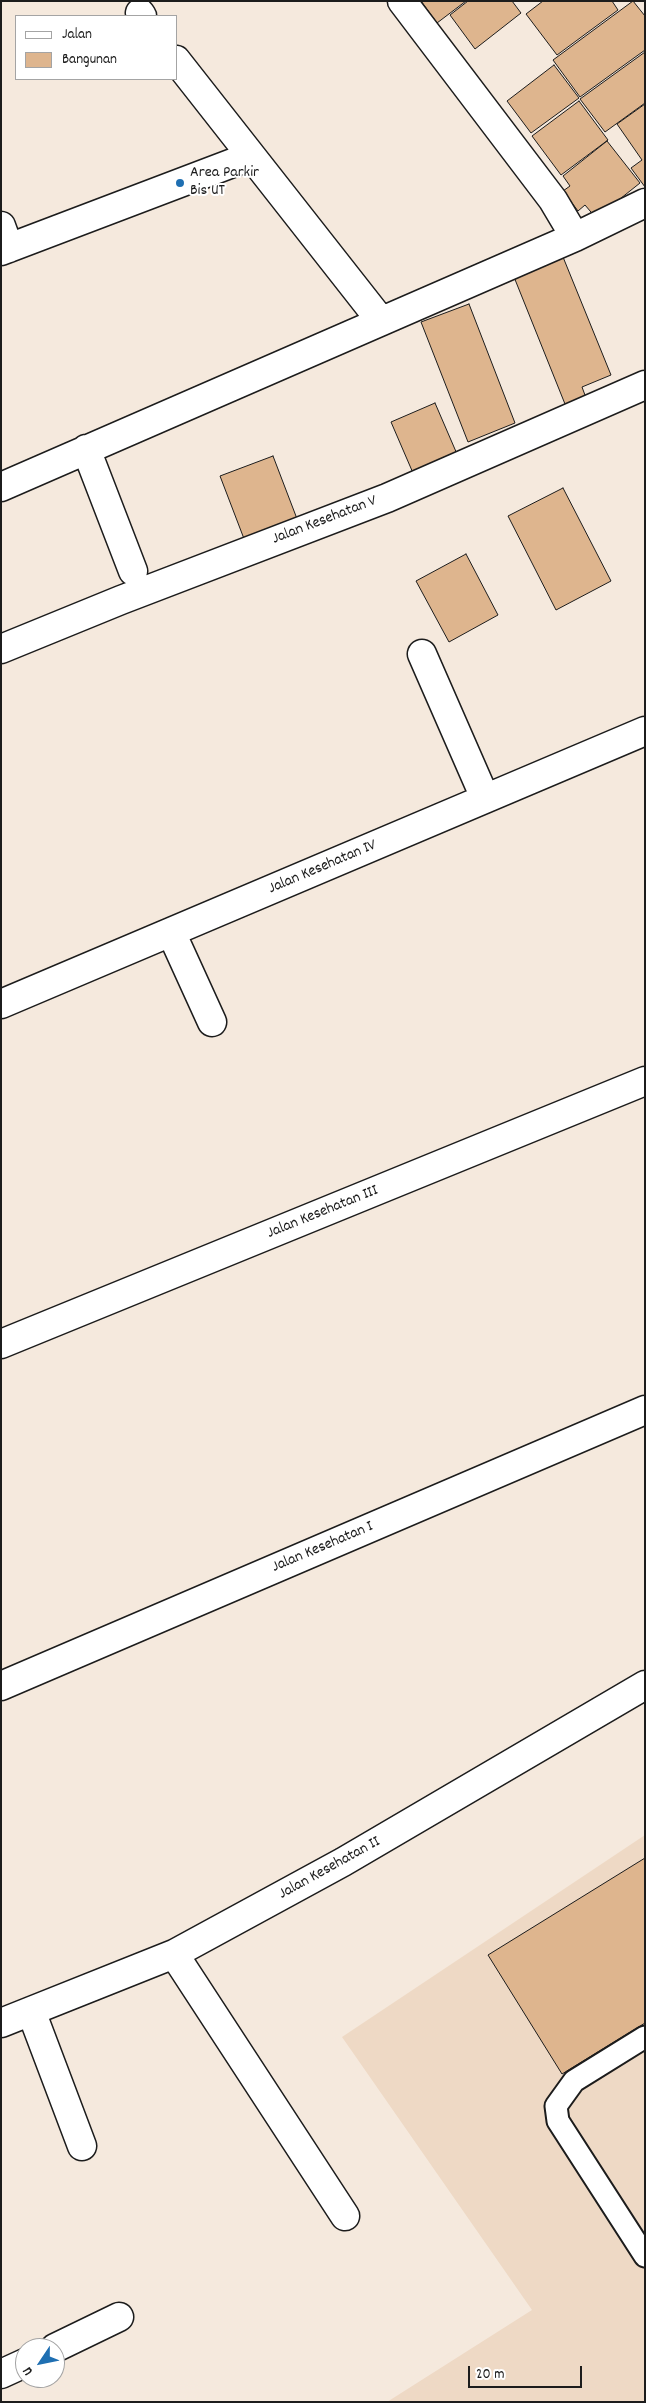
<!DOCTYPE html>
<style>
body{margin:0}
#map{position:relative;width:646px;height:2403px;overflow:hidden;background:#f5e9dd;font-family:Dekko,sans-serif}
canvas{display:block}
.frame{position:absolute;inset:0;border:2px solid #1c1c1c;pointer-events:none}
.legend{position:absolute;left:15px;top:15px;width:162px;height:65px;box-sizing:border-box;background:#fff;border:1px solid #a4a4a4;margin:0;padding:6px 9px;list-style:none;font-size:15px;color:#1c1c1c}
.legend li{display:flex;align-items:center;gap:10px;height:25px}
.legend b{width:25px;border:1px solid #a4a4a4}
.north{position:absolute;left:15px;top:2338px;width:50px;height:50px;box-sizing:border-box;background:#fff;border:1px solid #a4a4a4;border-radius:50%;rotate:236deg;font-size:14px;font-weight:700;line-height:20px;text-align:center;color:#1c1c1c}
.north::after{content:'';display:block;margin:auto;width:18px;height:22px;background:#1f6fb2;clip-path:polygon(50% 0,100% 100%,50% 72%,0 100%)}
.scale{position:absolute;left:468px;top:2366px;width:114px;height:22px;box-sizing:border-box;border:2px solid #1c1c1c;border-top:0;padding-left:6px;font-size:15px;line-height:18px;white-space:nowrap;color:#1c1c1c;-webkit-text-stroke:4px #fff;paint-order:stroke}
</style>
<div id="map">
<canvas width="646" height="2403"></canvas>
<div class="frame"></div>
<ul class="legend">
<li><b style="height:6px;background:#fff"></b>Jalan</li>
<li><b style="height:14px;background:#deb58e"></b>Bangunan</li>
</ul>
<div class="north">U</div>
<div class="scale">20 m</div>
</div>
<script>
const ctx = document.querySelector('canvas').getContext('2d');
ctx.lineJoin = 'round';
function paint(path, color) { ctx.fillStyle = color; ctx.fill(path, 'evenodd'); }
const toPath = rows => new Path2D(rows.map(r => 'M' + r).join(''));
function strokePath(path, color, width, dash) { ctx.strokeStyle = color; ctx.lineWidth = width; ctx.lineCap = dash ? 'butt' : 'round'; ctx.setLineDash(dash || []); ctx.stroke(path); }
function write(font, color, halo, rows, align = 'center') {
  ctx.font = font + ' Dekko,sans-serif'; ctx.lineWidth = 4; ctx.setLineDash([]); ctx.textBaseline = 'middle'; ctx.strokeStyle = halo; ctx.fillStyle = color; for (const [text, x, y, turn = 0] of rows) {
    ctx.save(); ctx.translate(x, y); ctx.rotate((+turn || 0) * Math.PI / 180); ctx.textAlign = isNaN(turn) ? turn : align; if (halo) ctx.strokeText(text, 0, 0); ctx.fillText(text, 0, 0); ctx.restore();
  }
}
const built = toPath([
 [645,1835,645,2402,387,2402,532,2310,342,2037]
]);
const building = toPath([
 [421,1,466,1,437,23,421,1],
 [468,1,512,1,521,13,475,49,450,15,468,1],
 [543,1,612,1,618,10,557,55,526,14,543,1],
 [633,1,645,16,645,50,580,97,553,60,633,1],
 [645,52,645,103,605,132,580,99,645,52],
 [554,65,579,98,531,133,507,101,554,65],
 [579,101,608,140,561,175,532,136,579,101],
 [645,104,645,187,631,168,642,160,617,124,645,104],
 [607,141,640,183,596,218,585,205,578,211,563,191,570,186,563,176,607,141],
 [563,257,611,375,582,387,589,406,569,414,514,277,563,257],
 [469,304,515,423,468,442,421,322,469,304],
 [435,403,457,454,413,473,391,422,435,403],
 [273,456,299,524,246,544,220,476,273,456],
 [563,488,611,581,556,610,508,516,563,488],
 [466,554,498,615,449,642,416,581,466,554],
 [645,1858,645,2023,562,2074,488,1955,645,1858]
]);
const lane = toPath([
 [645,2037,574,2081,556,2106,558,2121,645,2256]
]);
const street = toPath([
 [402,1,553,200,575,237],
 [140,13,142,16],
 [176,60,381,321],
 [1,226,9,248],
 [1,251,251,156],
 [86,449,133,571],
 [1,487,575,237,645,203],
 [1,649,121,600,387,498,645,385],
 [422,654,485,798],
 [171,932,212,1022],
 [1,1004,645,731],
 [1,1344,645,1081],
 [1,1686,645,1410],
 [174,1954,345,2216],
 [31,2011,82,2146],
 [1,2023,174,1954,343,1862,645,1685],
 [55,2348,119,2317],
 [1,2374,25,2363]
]);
const markers = [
 [180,183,5,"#1f6fb2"]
];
const poiNames = [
 ["Area Parkir",190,174],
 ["Bis UT",190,192]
];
const streetNames = [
 ["Jalan Kesehatan V",325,521,-21],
 ["Jalan Kesehatan IV",323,868,-23],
 ["Jalan Kesehatan III",323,1213,-22],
 ["Jalan Kesehatan I",323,1548,-23],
 ["Jalan Kesehatan II",330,1869,-29]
];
paint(built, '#eed9c5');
paint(building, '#deb58e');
strokePath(building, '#1c1c1c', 1);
strokePath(lane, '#1c1c1c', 25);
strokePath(street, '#1c1c1c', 31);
strokePath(lane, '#fff', 21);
strokePath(street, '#fff', 28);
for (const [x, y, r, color] of markers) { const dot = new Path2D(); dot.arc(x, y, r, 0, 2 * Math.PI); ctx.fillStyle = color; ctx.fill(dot); strokePath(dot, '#fff', 2); }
write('16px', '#1c1c1c', '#fff', poiNames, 'left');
write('16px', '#1c1c1c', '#fff', streetNames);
</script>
